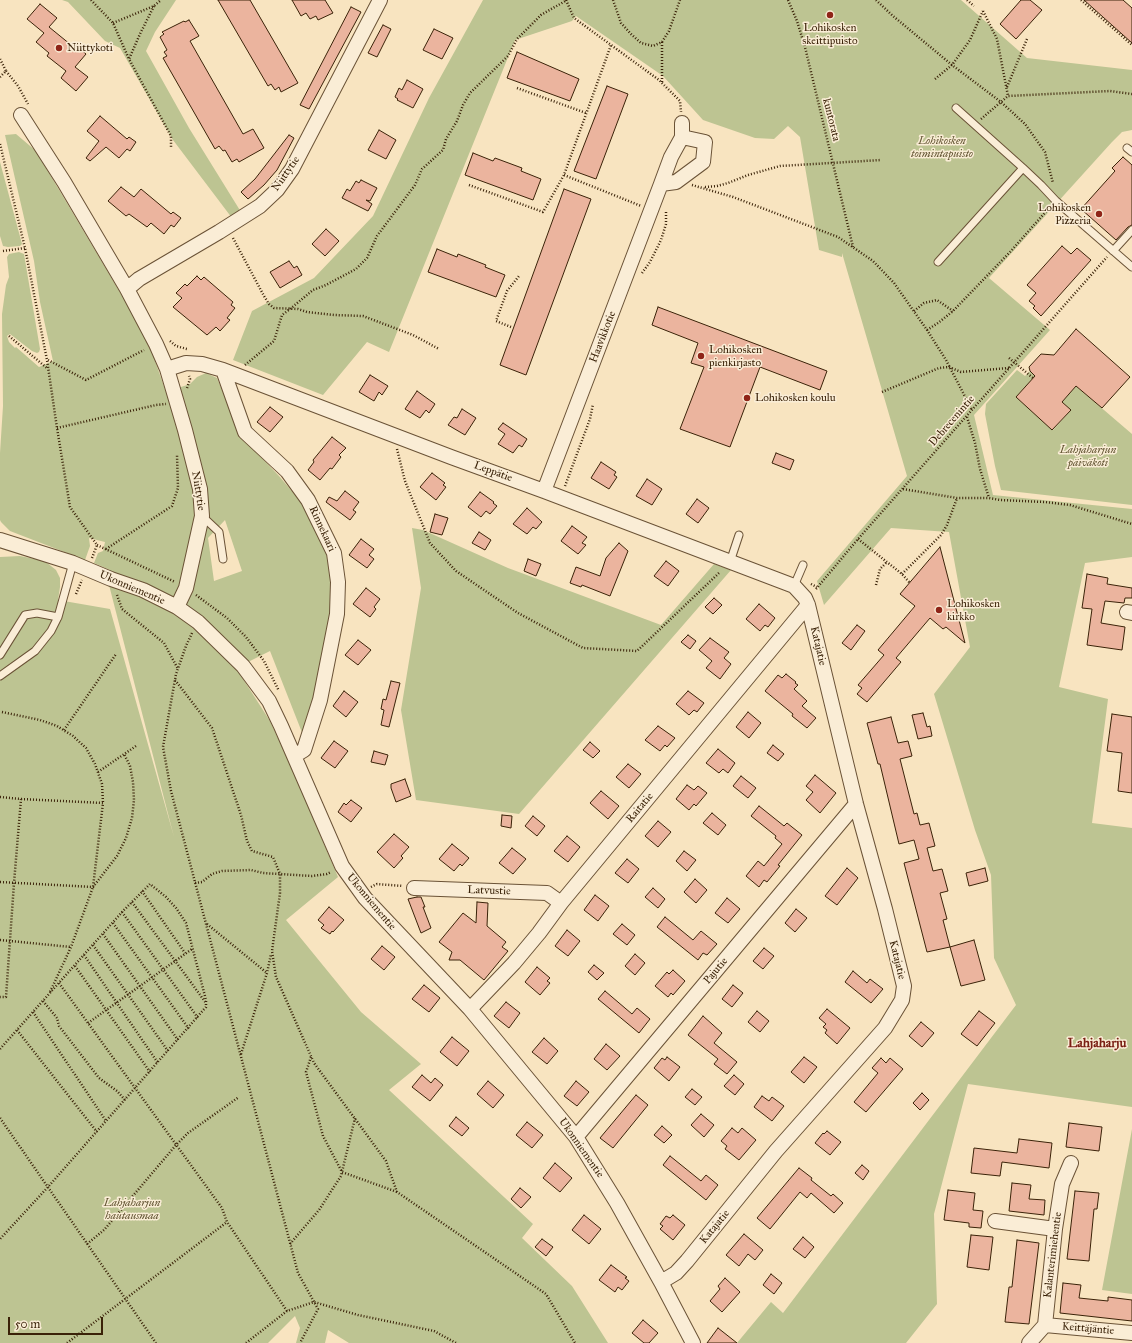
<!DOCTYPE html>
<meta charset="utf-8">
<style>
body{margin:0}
#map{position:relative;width:1132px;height:1343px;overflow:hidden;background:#f8e4c0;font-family:"IM FELL Great Primer",serif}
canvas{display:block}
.scale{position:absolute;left:8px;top:1317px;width:95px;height:18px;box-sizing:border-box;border:2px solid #3a2208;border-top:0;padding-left:5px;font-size:12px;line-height:14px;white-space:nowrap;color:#3a2208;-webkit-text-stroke:3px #faedd6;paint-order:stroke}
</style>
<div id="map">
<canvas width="1132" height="1343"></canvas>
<div class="scale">50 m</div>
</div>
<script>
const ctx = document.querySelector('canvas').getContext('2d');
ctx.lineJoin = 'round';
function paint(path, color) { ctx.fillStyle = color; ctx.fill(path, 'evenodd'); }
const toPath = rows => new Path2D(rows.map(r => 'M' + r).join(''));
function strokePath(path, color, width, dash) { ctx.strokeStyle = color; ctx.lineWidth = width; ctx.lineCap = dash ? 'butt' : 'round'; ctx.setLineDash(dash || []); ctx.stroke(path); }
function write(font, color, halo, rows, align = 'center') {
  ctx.font = font + ' "IM FELL Great Primer",serif'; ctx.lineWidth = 3; ctx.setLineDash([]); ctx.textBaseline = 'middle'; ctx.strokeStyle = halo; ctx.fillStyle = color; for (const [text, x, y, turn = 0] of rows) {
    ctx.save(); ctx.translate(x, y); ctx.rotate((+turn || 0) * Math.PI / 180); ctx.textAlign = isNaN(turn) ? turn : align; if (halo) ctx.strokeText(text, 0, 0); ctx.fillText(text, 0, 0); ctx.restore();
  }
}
const green = toPath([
 [62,0,176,0,155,32,146,51,189,128,241,212,232,218,173,140,120,48,105,41,68,2],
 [483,0,961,0,1027,58,1132,70,1132,130,1122,132,1112,142,989,278,1050,330,974,415,993,495,1132,509,1132,557,1085,563,1059,687,1108,699,1092,823,1132,828,1132,1107,968,1084,934,1214,937,1304,906,1343,737,1343,771,1302,783,1313,1016,1005,994,958,991,875,975,830,934,694,970,647,949,532,891,528,824,605,817,581,907,476,842,253,842,257,819,250,800,137,788,126,774,139,755,138,703,120,663,76,576,16,572,21,515,40,389,352,367,342,323,395,233,360,252,311,314,278,373,216,429,98],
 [16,134,36,151,121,294,148,341,166,392,190,384,197,377,206,373,217,378,241,436,279,476,302,503,328,554,332,582,331,613,314,699,303,735,270,651,236,668,270,721,290,764,338,877,286,920,361,1012,421,1064,389,1090,533,1224,522,1238,572,1286,608,1343,349,1343,328,1330,325,1343,296,1343,300,1328,295,1316,268,1343,0,1343,0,557,20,556,35,559,46,562,56,570,60,578,60,587,58,600,110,609,174,837,109,585,110,570,94,563,98,553,103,551,105,542,89,538,90,546,85,560,10,531,1,522,0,520,0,453,3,406,2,314,6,285,9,277,7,257,9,254,19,252,24,254,40,349,39,352,37,353,32,351,10,334,7,336,9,342,15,348,16,347,39,367,53,361,40,302,34,261,5,135],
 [225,520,242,571,214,581,208,538],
 [0,162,22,244,20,246,8,247,3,246,0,236],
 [1017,370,1025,376,1030,371,1035,376,1016,397,1053,430,1071,410,1062,402,1076,386,1132,434,1132,505,1001,490,995,466,985,414,986,404],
 [412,528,423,530,508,568,661,625,714,564,731,570,519,814,416,800,401,710,421,588],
 [1132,1129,1132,1294,1102,1290]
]);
const building = toPath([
 [218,0,250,0,298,83,281,92,279,87,275,90,271,84,268,86,218,0],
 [292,0,325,0,333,13,318,20,316,16,310,19,306,13,301,16,292,0],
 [1021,0,1030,0,1042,10,1016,39,1000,24,1021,0],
 [1084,0,1123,0,1132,8,1132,43,1084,0],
 [40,4,57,18,49,27,76,49,78,47,86,54,75,67,88,77,76,91,61,78,66,71,47,56,49,53,36,42,44,33,27,19,40,4],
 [351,7,361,12,309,109,300,105,351,7],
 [189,20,199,36,190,41,243,134,253,129,264,148,239,162,237,159,232,162,225,150,223,151,219,146,215,149,163,58,167,56,164,52,167,50,160,37,164,34,162,32,184,21,185,22,189,20],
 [383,25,391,29,377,57,368,53,383,25],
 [434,29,453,38,442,59,423,50,434,29],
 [517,52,579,79,570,101,507,78,517,52],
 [407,80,423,89,413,108,397,100,398,99,395,97,399,88,402,90,407,80],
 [607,86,628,94,596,179,574,171,607,86],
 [100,116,127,139,129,137,136,142,130,151,127,149,119,158,106,147,90,161,86,158,99,141,87,131,100,116],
 [379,130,396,140,386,159,368,150,379,130],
 [289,135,294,138,277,170,264,185,248,199,241,192,255,179,289,135],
 [473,153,493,161,495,158,522,168,521,171,541,179,533,200,465,175,473,153],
 [1123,157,1132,165,1132,225,1128,227,1116,240,1081,209,1115,171,1112,168,1123,157],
 [361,180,377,188,370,201,366,200,372,204,368,211,342,198,347,189,350,191,356,181,359,183,361,180],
 [121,187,134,197,141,189,171,214,173,212,181,218,174,227,171,225,164,234,151,223,147,227,129,214,126,216,108,201,121,187],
 [564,189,591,199,526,375,500,365,564,189],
 [326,229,339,241,325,256,312,244,326,229],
 [1062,246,1071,254,1077,248,1091,260,1041,316,1033,308,1035,306,1029,301,1036,293,1027,285,1062,246],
 [437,249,457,257,458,254,486,265,485,267,505,275,496,297,428,272,437,249],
 [289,261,294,268,297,266,302,275,280,288,270,272,289,261],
 [197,276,201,280,204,277,233,302,231,305,235,308,227,318,230,320,220,331,216,327,207,335,173,307,182,298,176,293,185,284,187,286,197,276],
 [658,307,827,371,820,390,760,367,730,447,680,429,704,367,691,363,698,343,652,325,658,307],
 [1076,329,1130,377,1102,408,1076,386,1062,402,1071,410,1052,430,1016,397,1035,376,1030,371,1029,367,1041,354,1054,355,1076,329],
 [370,375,388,386,382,395,379,392,374,401,359,392,370,375],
 [417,391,435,404,429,413,426,410,420,418,405,409,417,391],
 [270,407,283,417,270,432,257,422,270,407],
 [462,409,476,418,465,435,448,425,454,417,457,418,462,409],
 [503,423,527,439,522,447,519,445,513,453,498,444,505,434,498,429,503,423],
 [332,437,346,448,339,455,341,457,332,469,330,468,320,480,308,470,314,462,313,460,332,437],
 [776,453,794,460,790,470,772,463,776,453],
 [601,462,616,472,614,475,617,477,609,489,591,478,601,462],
 [432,473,445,483,443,485,446,487,436,500,420,487,432,473],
 [647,479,662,489,652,505,636,496,647,479],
 [345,491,359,502,353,510,356,512,350,520,326,502,329,497,337,501,345,491],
 [480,492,494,502,493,503,497,506,490,514,486,511,481,517,468,507,480,492],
 [697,499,709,508,698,523,686,514,697,499],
 [527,508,542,522,536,529,533,527,527,534,513,524,527,508],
 [435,514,448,518,442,535,430,532,435,514],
 [572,526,587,537,582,543,586,545,578,554,561,541,572,526],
 [479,532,491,540,485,550,472,543,479,532],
 [361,539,374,549,369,555,374,559,367,568,349,555,361,539],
 [619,543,628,551,610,596,582,585,581,587,570,583,576,567,600,576,606,558,619,543],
 [940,547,965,643,946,627,943,629,930,618,896,658,901,662,867,702,857,694,862,688,858,685,884,655,878,650,915,606,900,594,940,547],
 [528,559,541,564,536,576,524,571,528,559],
 [666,561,679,571,668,586,654,576,666,561],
 [1087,574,1108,578,1107,584,1132,588,1132,598,1125,598,1124,603,1105,601,1101,623,1125,627,1122,650,1087,645,1092,609,1082,608,1087,574],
 [366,588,380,599,374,607,376,609,370,617,353,604,366,588],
 [714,598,722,605,713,614,705,607,714,598],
 [759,604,775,618,768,627,765,625,760,631,746,619,759,604],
 [857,625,865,631,851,650,842,643,857,625],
 [688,635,696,641,690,649,681,642,688,635],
 [710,638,729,652,724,658,731,664,720,679,706,668,712,661,699,650,710,638],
 [358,640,371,650,358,665,345,655,358,640],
 [786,674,796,682,795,683,798,685,794,689,807,701,802,706,816,718,807,728,792,716,793,714,765,691,778,675,782,678,786,674],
 [391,681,400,683,389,727,381,725,384,710,381,709,383,699,386,700,391,681],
 [344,691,358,702,346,717,333,706,344,691],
 [688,691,704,703,697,712,694,710,689,715,676,704,688,691],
 [748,712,761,723,749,738,736,727,748,712],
 [923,713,927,727,930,726,932,736,918,739,912,715,923,713],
 [1112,714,1132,717,1132,793,1118,791,1122,753,1107,751,1112,714],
 [891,717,898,743,908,741,912,756,900,759,914,814,917,813,920,825,929,823,935,846,927,848,933,871,942,869,948,891,940,893,947,919,943,920,950,947,927,952,904,863,919,859,914,840,899,844,880,764,878,764,867,723,891,717],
 [658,726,675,738,667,747,665,745,660,751,645,740,658,726],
 [334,741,348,751,335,768,321,758,334,741],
 [590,742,600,751,593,758,583,750,590,742],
 [773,745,784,754,778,761,767,753,773,745],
 [718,749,735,763,728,773,723,769,719,773,706,763,718,749],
 [374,751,388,755,385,765,371,762,374,751],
 [628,764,641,774,629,788,616,777,628,764],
 [815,775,836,793,820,813,806,800,813,792,806,786,815,775],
 [741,776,756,788,748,798,733,786,741,776],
 [405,779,411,796,396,802,391,788,391,784,405,779],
 [687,785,694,790,698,786,707,793,696,806,694,804,689,810,676,799,687,785],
 [601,791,619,806,608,819,590,803,601,791],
 [351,800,362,808,351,822,338,812,344,803,346,805,351,800],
 [759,806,784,826,787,823,802,835,778,865,780,866,767,882,764,880,759,887,746,876,758,861,764,866,782,844,775,838,776,836,751,816,759,806],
 [712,813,726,825,718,835,703,823,712,813],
 [502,815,512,816,511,828,501,826,502,815],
 [533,816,545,826,537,836,525,826,533,816],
 [658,821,671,832,658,847,645,836,658,821],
 [394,834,409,847,401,856,403,858,394,868,377,852,394,834],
 [567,836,580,847,568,862,554,851,567,836],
 [452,844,469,858,462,866,460,864,454,871,439,859,452,844],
 [512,848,526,859,513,874,499,863,512,848],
 [684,851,696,860,687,871,676,861,684,851],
 [627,859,639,869,628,883,615,873,627,859],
 [847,868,858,878,837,905,825,896,847,868],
 [985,868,988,881,969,886,966,873,985,868],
 [695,879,707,890,696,903,684,892,695,879],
 [653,888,665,899,658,908,645,897,653,888],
 [595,895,609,906,598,921,584,910,595,895],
 [417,897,421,897,425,907,423,907,431,928,421,933,408,899,417,897],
 [727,898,740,909,728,923,715,913,727,898],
 [477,902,488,903,487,926,506,942,502,947,508,951,484,980,460,960,449,960,452,952,439,942,463,913,476,923,477,902],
 [329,907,344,920,333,932,332,931,330,934,321,928,324,925,318,920,329,907],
 [796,909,807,918,795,932,785,923,796,909],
 [665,917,693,940,701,931,717,944,707,955,703,953,698,960,657,927,665,917],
 [622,924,635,935,627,945,613,934,622,924],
 [567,930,580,941,568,956,555,946,567,930],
 [974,940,985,980,961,986,950,947,974,940],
 [382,946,395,957,384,970,371,959,382,946],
 [764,948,774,956,763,969,753,961,764,948],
 [635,954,645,963,635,975,625,966,635,954],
 [594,965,604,973,597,980,588,972,594,965],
 [537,967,550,978,547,981,550,983,540,995,525,982,537,967],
 [673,970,685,981,673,995,671,993,668,997,655,986,667,972,669,974,673,970],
 [853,971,867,983,870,979,883,989,871,1003,845,982,853,971],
 [424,985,440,998,429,1012,412,999,424,985],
 [733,985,743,993,732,1007,722,999,733,985],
 [605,991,632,1014,637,1008,650,1019,639,1033,598,999,605,991],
 [506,1002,520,1013,509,1028,494,1016,506,1002],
 [827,1009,850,1028,837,1044,825,1033,827,1030,823,1027,826,1024,819,1018,827,1009],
 [757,1011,769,1021,760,1032,748,1022,757,1011],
 [979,1011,995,1023,977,1046,961,1034,979,1011],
 [703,1016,722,1033,714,1043,737,1062,727,1074,714,1064,718,1059,688,1035,703,1016],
 [921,1022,934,1033,922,1047,909,1036,921,1022],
 [452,1037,469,1051,457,1066,440,1052,452,1037],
 [544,1038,558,1051,547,1064,532,1052,544,1038],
 [606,1044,620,1056,607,1070,594,1059,606,1044],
 [667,1057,680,1067,669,1081,654,1068,662,1058,665,1060,667,1057],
 [804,1057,817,1067,804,1083,791,1072,804,1057],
 [881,1058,886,1063,890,1058,903,1069,866,1112,854,1102,878,1073,872,1068,881,1058],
 [422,1075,431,1083,435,1078,443,1085,430,1101,412,1087,422,1075],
 [734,1075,744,1084,735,1095,724,1086,734,1075],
 [488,1081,504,1095,493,1108,477,1094,488,1081],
 [576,1081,589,1092,577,1106,564,1096,576,1081],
 [692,1089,702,1097,695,1105,685,1097,692,1089],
 [922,1093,929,1100,920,1110,913,1103,922,1093],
 [636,1095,648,1105,613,1148,600,1138,636,1095],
 [762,1096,769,1101,772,1097,784,1106,772,1121,754,1107,762,1096],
 [701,1114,714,1125,704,1137,691,1125,701,1114],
 [456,1117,469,1128,462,1136,449,1126,456,1117],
 [527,1122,543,1135,532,1148,516,1135,527,1122],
 [1069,1123,1102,1127,1099,1151,1066,1147,1069,1123],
 [662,1126,672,1135,664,1143,654,1135,662,1126],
 [732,1128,738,1133,742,1128,756,1140,739,1160,725,1149,727,1146,721,1141,732,1128],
 [827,1131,841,1142,830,1155,815,1143,823,1133,824,1134,827,1131],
 [1019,1139,1052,1143,1049,1168,1002,1162,1000,1176,971,1173,974,1148,1017,1153,1019,1139],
 [670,1156,701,1181,706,1175,718,1185,706,1200,663,1165,670,1156],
 [555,1163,572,1178,560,1192,543,1178,555,1163],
 [862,1165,869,1171,863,1180,855,1173,862,1165],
 [799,1168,812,1178,811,1180,831,1196,833,1194,843,1203,834,1213,811,1193,807,1198,800,1192,770,1229,757,1218,799,1168],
 [1012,1183,1031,1185,1029,1199,1045,1200,1044,1215,1009,1211,1012,1183],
 [520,1188,531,1197,521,1208,511,1199,520,1188],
 [948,1190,975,1193,973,1210,983,1211,981,1228,969,1227,969,1223,944,1220,948,1190],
 [1075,1191,1099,1193,1097,1209,1094,1209,1089,1261,1067,1259,1075,1191],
 [584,1215,601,1229,589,1244,572,1230,584,1215],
 [673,1215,685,1225,673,1240,660,1229,663,1226,660,1224,666,1216,670,1218,673,1215],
 [744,1234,763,1250,755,1260,748,1254,739,1266,726,1255,744,1234],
 [971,1235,993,1237,989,1270,967,1267,971,1235],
 [803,1237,814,1247,805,1258,793,1249,803,1237],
 [542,1239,553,1247,546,1256,535,1247,542,1239],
 [1017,1240,1039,1243,1029,1324,1005,1322,1009,1287,1012,1287,1017,1240],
 [611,1265,627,1277,625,1278,629,1281,622,1290,618,1287,615,1292,599,1280,611,1265],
 [771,1274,782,1283,774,1294,763,1285,771,1274],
 [725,1278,740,1292,722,1312,710,1301,720,1289,718,1286,725,1278],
 [1063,1283,1081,1285,1079,1298,1108,1301,1108,1297,1132,1300,1132,1321,1060,1313,1063,1283],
 [643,1320,658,1333,649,1343,644,1343,632,1333,643,1320],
 [718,1328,737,1343,707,1343,718,1328]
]);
const path = toPath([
 [91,0,113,23,129,59],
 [566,0,574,18,659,80,680,101,681,112],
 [613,0,621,23,631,34,641,43,653,46,662,42,669,31,680,0],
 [788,0,797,21,805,47,853,247],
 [876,0,893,16,952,65,1001,102,1025,124,1045,152,1053,183],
 [967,0,974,6],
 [1081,0,1132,45],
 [154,6,140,34,129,59,171,136,171,147],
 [983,11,997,39,1008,96],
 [113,23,154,6,161,0],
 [662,42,662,83],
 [0,59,6,71,0,77],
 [6,71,18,86,28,104],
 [935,79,952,65,970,40,983,11],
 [1007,87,1027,39],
 [517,88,586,113],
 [981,119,1008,96,1110,91,1132,94],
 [0,144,25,248,47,360,57,428,70,507,97,545],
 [564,175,641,206],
 [469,185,543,212,564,175,611,45],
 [692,185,733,197,838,237,873,261,894,283,927,330,946,360,972,410],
 [705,187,717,186,728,183,748,175,780,166,881,160],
 [233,238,264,296,269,304,274,308,298,309,307,312,334,315,363,316,413,335,439,349],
 [3,251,25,248],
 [642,273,650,262,661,240,666,224,666,210],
 [914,311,924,303,937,300,953,311],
 [511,327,496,321,507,291,519,276],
 [927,330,938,323,953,311,1011,251,1049,208],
 [9,336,48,369],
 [170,341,176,346,187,349],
 [1009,358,1033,378],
 [48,360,86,380,144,350],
 [245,365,274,341,282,315,290,309,313,290,326,285,356,269,367,258,377,236,415,185,422,169,443,150,446,139,457,121,463,105,470,93,508,56,517,39,541,15,567,0],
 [187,388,190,379,189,376],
 [882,392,939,368,949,367,961,372,1009,368],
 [967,417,975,443,980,469,989,498],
 [57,428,156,405,166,404],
 [397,449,405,481,430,543,456,571,518,613,583,648,637,651,720,572],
 [565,486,590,419,593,404],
 [903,489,957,498,989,498,1000,500,1045,502,1070,505,1132,524],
 [858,539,902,574,910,583],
 [97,545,175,582],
 [106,549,172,506,178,488,177,455],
 [92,558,97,545],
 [902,574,941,535,947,525,957,498],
 [811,584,817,587],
 [876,585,880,569,887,562],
 [816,589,858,539,1107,257],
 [76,594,82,580],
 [117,595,122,609,164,643,178,669],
 [196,595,227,618,246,637,264,661,279,691],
 [192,633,186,646,176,674,163,747,171,791,298,1273,318,1309,300,1343],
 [175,680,212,728,241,815,247,841,252,851,273,857,280,874,280,893,272,951,276,977,314,1063,386,1161,397,1192,546,1294,575,1343],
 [2,712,40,720,57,726,73,736,86,748,95,764,102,784,103,803],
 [64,730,116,654],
 [98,772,136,746],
 [0,797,21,799,14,883,6,997,0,997],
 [21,799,103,803,93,887,71,947,50,992],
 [0,882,93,887,117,856,126,838,132,818,134,800,133,782,130,766,124,754],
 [195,883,202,882,212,874,222,871,251,870,263,873,312,876,327,874,331,872],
 [371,887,377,884,403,886],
 [142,891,185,953],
 [132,902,206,1003],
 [122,912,198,1018],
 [113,923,189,1029],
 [207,924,267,973],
 [103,934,178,1040],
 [0,940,71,947],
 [93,945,168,1051],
 [84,955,158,1063],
 [75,966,150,1072],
 [59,983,222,1208,227,1222,287,1311],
 [43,1001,57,1018,59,1026,99,1078,117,1091,125,1100],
 [33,1012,106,1121],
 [88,1023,192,949],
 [17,1030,97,1132],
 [0,1049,122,912,150,884,166,897,176,908,186,923,206,1000,206,1007,48,1187,0,1239],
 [241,1054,267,973,271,954],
 [311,1057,306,1072,323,1136,342,1172,397,1192],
 [0,1118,156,1343],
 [87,1244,104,1230,176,1145,188,1133,239,1097],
 [290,1244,319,1210,341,1176,355,1118],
 [67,1343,227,1222],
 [246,1343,287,1311,314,1302,358,1315,434,1331,456,1343]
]);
const lane = toPath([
 [956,108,1023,168],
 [1127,148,1132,152],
 [1113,251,1132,230],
 [938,262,1023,168,1041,185,1056,201,1132,267],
 [202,516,219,532,223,559],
 [730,562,739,535],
 [794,586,803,565],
 [0,655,25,615,37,613,58,617],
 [0,676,35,651,51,631,58,617,73,563]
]);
const street = toPath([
 [21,115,64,182,127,289,156,344,167,369,185,430,200,489,202,516,186,588,177,607],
 [682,137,682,123],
 [127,289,139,279,219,232,260,206,277,190,292,169,380,0],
 [167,369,186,363,202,364,223,370,451,457,544,491,794,586,805,598,808,605,856,804,885,909,904,986,902,1000,885,1028,776,1151,687,1261,676,1273,661,1282],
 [223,370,245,432,287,471,308,500,334,553,338,582,337,614,320,700,304,750,294,756],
 [544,491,661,184,676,182,703,162,705,142,682,137,671,157,661,184],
 [0,540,73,563,111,579,143,590,177,607,198,622,243,666,269,701,281,726,342,866,365,898,470,1009,576,1137,617,1203,661,1282,693,1343],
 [1127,612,1132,613],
 [414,888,547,893,561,903],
 [470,1009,514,963,539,933,561,903,808,605],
 [576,1137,856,804],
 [995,1221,1055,1229],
 [1045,1325,1132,1333],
 [1029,1343,1045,1325,1055,1229,1062,1184,1071,1163]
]);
const markers = [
 [830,15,4,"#8f2418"],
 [59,48,4,"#8f2418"],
 [1099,214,4,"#8f2418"],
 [701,356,4,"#8f2418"],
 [747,398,4,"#8f2418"],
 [939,610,4,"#8f2418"]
];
const poiNames = [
 ["Lohikosken",830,28,"center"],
 ["skeittipuisto",830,41,"center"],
 ["Niittykoti",67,48],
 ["Lohikosken",1091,208,"right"],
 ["Pizzeria",1091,221,"right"],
 ["Lohikosken",709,350],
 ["pienkirjasto",709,363],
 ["Lohikosken koulu",755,398],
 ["Lohikosken",947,604],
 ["kirkko",947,617]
];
const streetNames = [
 ["kuntorata",831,120,76],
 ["Niittytie",286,174,-55],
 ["Haavikkotie",603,337,-69],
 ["Debrecenintie",952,421,-49],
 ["Leppätie",493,472,20],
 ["Niittytie",198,491,81],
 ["Rinnekaari",322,529,65],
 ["Ukonniementie",132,588,23],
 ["Katajatie",818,646,77],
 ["Raitatie",640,808,-50],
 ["Latvustie",489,891,2],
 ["Ukonniementie",371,902,50],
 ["Katajatie",897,960,76],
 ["Pajutie",716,971,-50],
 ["Ukonniementie",581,1148,55],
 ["Katajatie",715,1227,-51],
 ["Kalanterimiehentie",1053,1255,-83],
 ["Keittäjäntie",1088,1329,5]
];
const parkNames = [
 ["Lohikosken",942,141],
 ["toimintapuisto",942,154],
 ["Lahjaharjun",1088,450],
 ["päiväkoti",1088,463],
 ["Lahjaharjun",132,1203],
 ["hautausmaa",132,1216]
];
const quarterNames = [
 ["Lahjaharju",1097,1044]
];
paint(green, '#bdc492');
paint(building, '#ebb49e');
strokePath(building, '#3a2208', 1);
strokePath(lane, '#6a5236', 9);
strokePath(street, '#6a5236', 16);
strokePath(path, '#3a2208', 2.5, [1, 2]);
strokePath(lane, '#faedd6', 7);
strokePath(street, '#faedd6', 14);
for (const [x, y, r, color] of markers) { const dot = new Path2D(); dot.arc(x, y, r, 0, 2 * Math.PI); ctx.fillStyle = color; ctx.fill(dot); strokePath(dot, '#faedd6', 1.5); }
write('11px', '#3a2208', '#faedd6', poiNames, 'left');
write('11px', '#3a2208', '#faedd6', streetNames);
write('italic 11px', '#615331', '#faedd6', parkNames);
write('bold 13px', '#7a1f14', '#faedd6', quarterNames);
</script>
